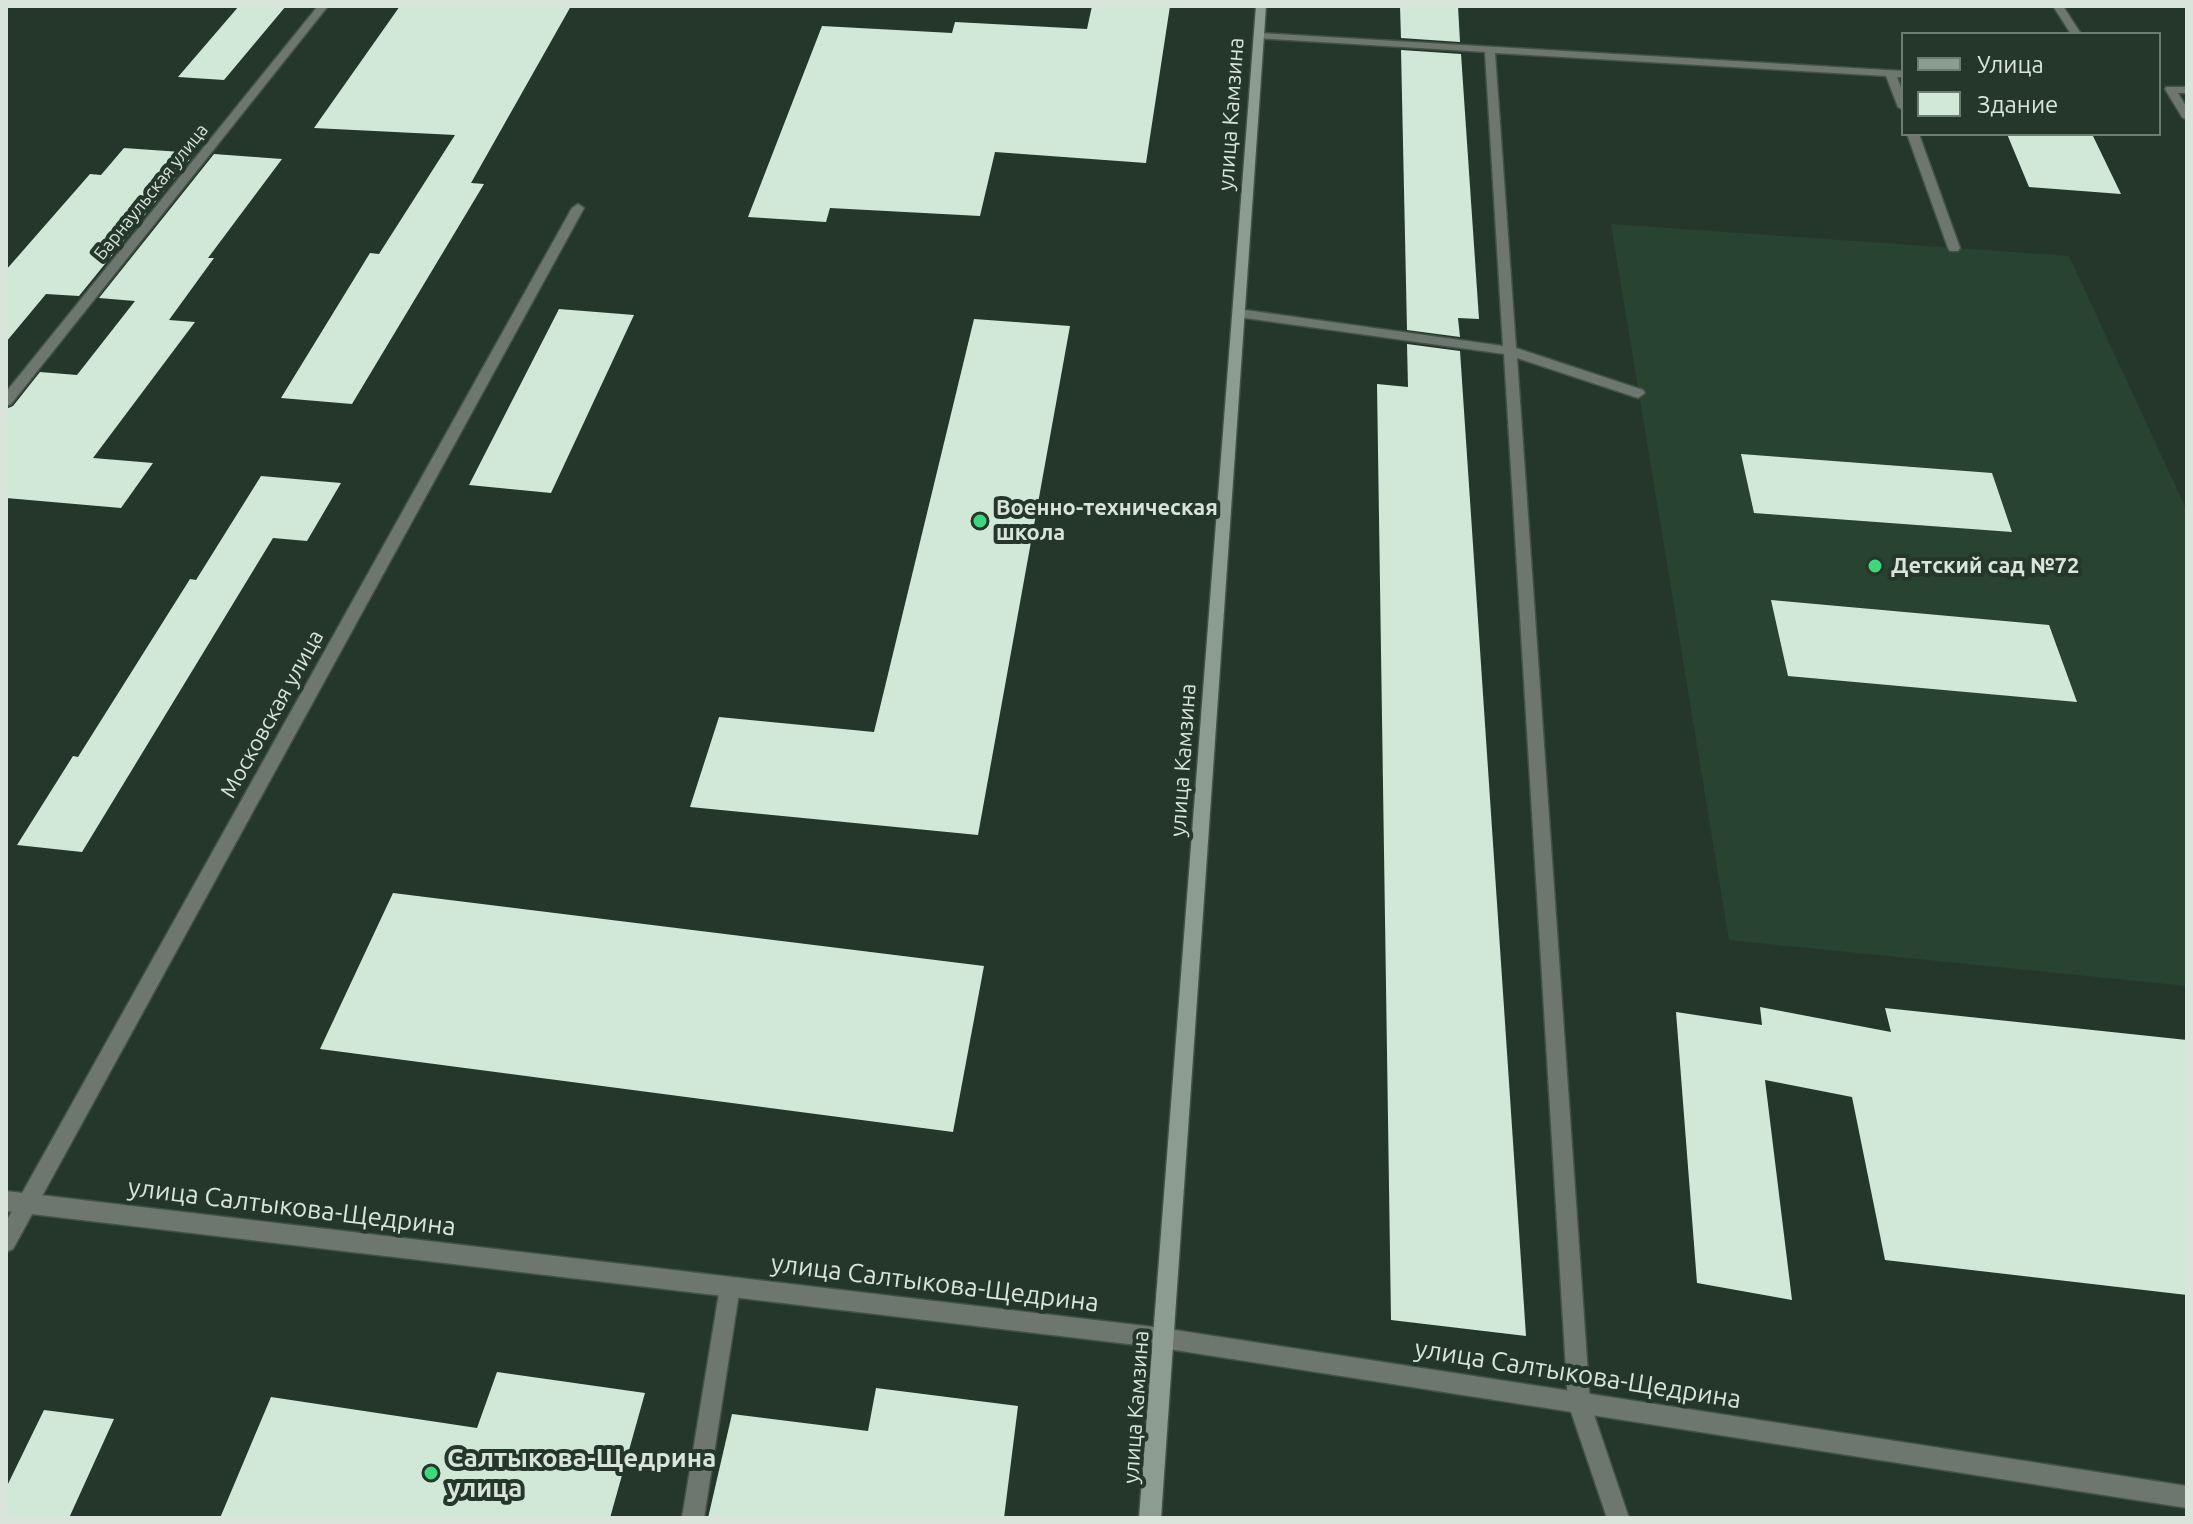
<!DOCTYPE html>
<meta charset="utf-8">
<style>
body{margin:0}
#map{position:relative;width:2193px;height:1524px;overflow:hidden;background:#25372a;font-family:Ubuntu,sans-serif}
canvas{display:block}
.frame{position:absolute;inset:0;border:8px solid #d9e4db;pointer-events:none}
.legend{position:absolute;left:1901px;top:32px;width:260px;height:104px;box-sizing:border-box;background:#25372a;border:2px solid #6d7c71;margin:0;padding:10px 14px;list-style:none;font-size:24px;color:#d9e4db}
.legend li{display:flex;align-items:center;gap:16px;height:40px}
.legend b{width:40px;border:2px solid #6d7c71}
</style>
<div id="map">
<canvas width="2193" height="1524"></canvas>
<div class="frame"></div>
<ul class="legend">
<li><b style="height:10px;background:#8d9c91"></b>Улица</li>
<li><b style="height:22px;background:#d1e8d6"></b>Здание</li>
</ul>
</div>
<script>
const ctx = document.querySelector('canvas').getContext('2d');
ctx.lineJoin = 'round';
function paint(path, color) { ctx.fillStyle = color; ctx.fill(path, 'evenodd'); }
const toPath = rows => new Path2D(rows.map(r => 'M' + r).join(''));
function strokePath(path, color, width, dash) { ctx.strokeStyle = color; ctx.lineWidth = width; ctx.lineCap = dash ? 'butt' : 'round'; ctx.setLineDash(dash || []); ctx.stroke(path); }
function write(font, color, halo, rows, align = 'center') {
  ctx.font = font + ' Ubuntu,sans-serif'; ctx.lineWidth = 8; ctx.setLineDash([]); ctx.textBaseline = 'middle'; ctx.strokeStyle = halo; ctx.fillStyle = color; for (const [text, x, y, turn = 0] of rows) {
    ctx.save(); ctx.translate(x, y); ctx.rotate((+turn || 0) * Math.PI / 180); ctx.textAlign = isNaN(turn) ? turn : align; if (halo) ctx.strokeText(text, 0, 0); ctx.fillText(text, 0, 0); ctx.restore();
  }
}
const built = toPath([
 [1611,224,2069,256,2187,511,2187,986,1729,940]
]);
const building = toPath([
 [239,6,286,6,224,80,178,77],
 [400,6,571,6,471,183,484,184,352,404,281,398,370,253,379,254,455,135,314,128],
 [1092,6,1170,6,1146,163,995,152,980,216,830,208,826,222,748,217,822,26,952,33,955,22,1087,29],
 [1400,6,1458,6,1460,42,1401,38],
 [1401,50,1461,54,1479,319,1458,318,1460,337,1407,330],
 [2007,134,2092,134,2121,194,2029,187],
 [124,148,195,153,79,296,46,294,6,342,6,270,90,174,101,175],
 [214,154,282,159,208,258,214,258,169,320,195,322,93,458,153,463,121,508,6,498,6,409,13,406,40,372,77,375,135,301,99,298],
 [559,309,634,315,551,493,469,485],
 [974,319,1070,326,978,835,690,807,719,717,874,732],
 [1407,344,1460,351,1526,1336,1391,1320,1377,384,1408,387],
 [1741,454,1992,473,2012,532,1754,513],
 [261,476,341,483,307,541,273,538,82,852,17,845,73,756,78,757,190,579,196,580],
 [1771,600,2049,625,2077,702,1788,676],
 [393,893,984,966,953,1132,320,1049],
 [1760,1007,1891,1032,1885,1008,2187,1040,2187,1295,1885,1260,1852,1097,1765,1080,1792,1300,1697,1283,1676,1012,1762,1025],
 [497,1372,645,1393,610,1518,220,1518,271,1397,477,1428],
 [876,1388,1018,1406,1004,1518,708,1518,732,1414,868,1431],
 [44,1410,114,1419,69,1518,6,1518,6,1488]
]);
const service = toPath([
 [2053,6,2063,6,2081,34,2071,34,2053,6],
 [1259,33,1903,71,1903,77,1897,77,1903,93,1903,110,1898,107,1886,76,1495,53,1516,348,1643,390,1645,393,1638,398,1517,358,1590,1403,1629,1518,1607,1518,1568,1403,1504,354,1238,317,1232,313,1238,309,1503,346,1485,52,1255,38,1254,36,1259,33],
 [2166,87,2187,87,2187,93,2178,93,2187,108,2187,120,2182,117,2165,89,2166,87],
 [1907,134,1919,134,1960,248,1958,251,1950,251,1948,248,1907,134],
 [730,1277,737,1280,740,1287,704,1518,682,1518,720,1287,723,1280,730,1277]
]);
const minor = toPath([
 [318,6,328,6,11,404,6,406,6,392,318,6],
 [578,204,584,208,13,1249,6,1252,6,1222,572,208,578,204],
 [1162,1328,2187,1486,2187,1508,1162,1348,1155,1345,1152,1338,1155,1331,1162,1328]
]);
const tertiary = toPath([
 [6,1191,1162,1328,1169,1331,1172,1338,1169,1345,1162,1348,6,1211,6,1191]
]);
const secondary = toPath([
 [1256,6,1266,6,1161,1518,1139,1518,1256,6]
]);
const markers = [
 [980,521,8,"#3fd77d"],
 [1875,566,8,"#3fd77d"],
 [431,1473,8,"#3fd77d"]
];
const farStreetnames = [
 ["Барнаульская улица",151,192,-51]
];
const streetNames = [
 ["улица Камзина",1231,114,-86],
 ["Московская улица",272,714,-61],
 ["улица Камзина",1183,760,-86],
 ["улица Камзина",1136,1407,-86]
];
const poiNames = [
 ["Военно-техническая",996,508],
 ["школа",996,533],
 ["Детский сад №72",1891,566]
];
const nearStreetnames = [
 ["улица Салтыкова-Щедрина",292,1207,7],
 ["улица Салтыкова-Щедрина",935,1283,7],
 ["улица Салтыкова-Щедрина",1578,1374,9]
];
const nearPoinames = [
 ["Салтыкова-Щедрина",447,1458],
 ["улица",447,1488]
];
paint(built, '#294331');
paint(building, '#d1e8d6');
strokePath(service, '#425346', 3);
strokePath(minor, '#425346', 3);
strokePath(tertiary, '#425346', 3);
strokePath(secondary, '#425346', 3);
paint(service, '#6d766f');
paint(minor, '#6d766f');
paint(tertiary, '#6d766f');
paint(secondary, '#8d9c91');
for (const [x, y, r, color] of markers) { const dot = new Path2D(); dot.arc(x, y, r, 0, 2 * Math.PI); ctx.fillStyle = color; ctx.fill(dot); strokePath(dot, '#25372a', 3); }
write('18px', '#d9e4db', '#25372a', farStreetnames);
write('22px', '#d9e4db', '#25372a', streetNames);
write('bold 22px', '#d9e4db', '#25372a', poiNames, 'left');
write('26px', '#d9e4db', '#25372a', nearStreetnames);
write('bold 26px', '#d9e4db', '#25372a', nearPoinames, 'left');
</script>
